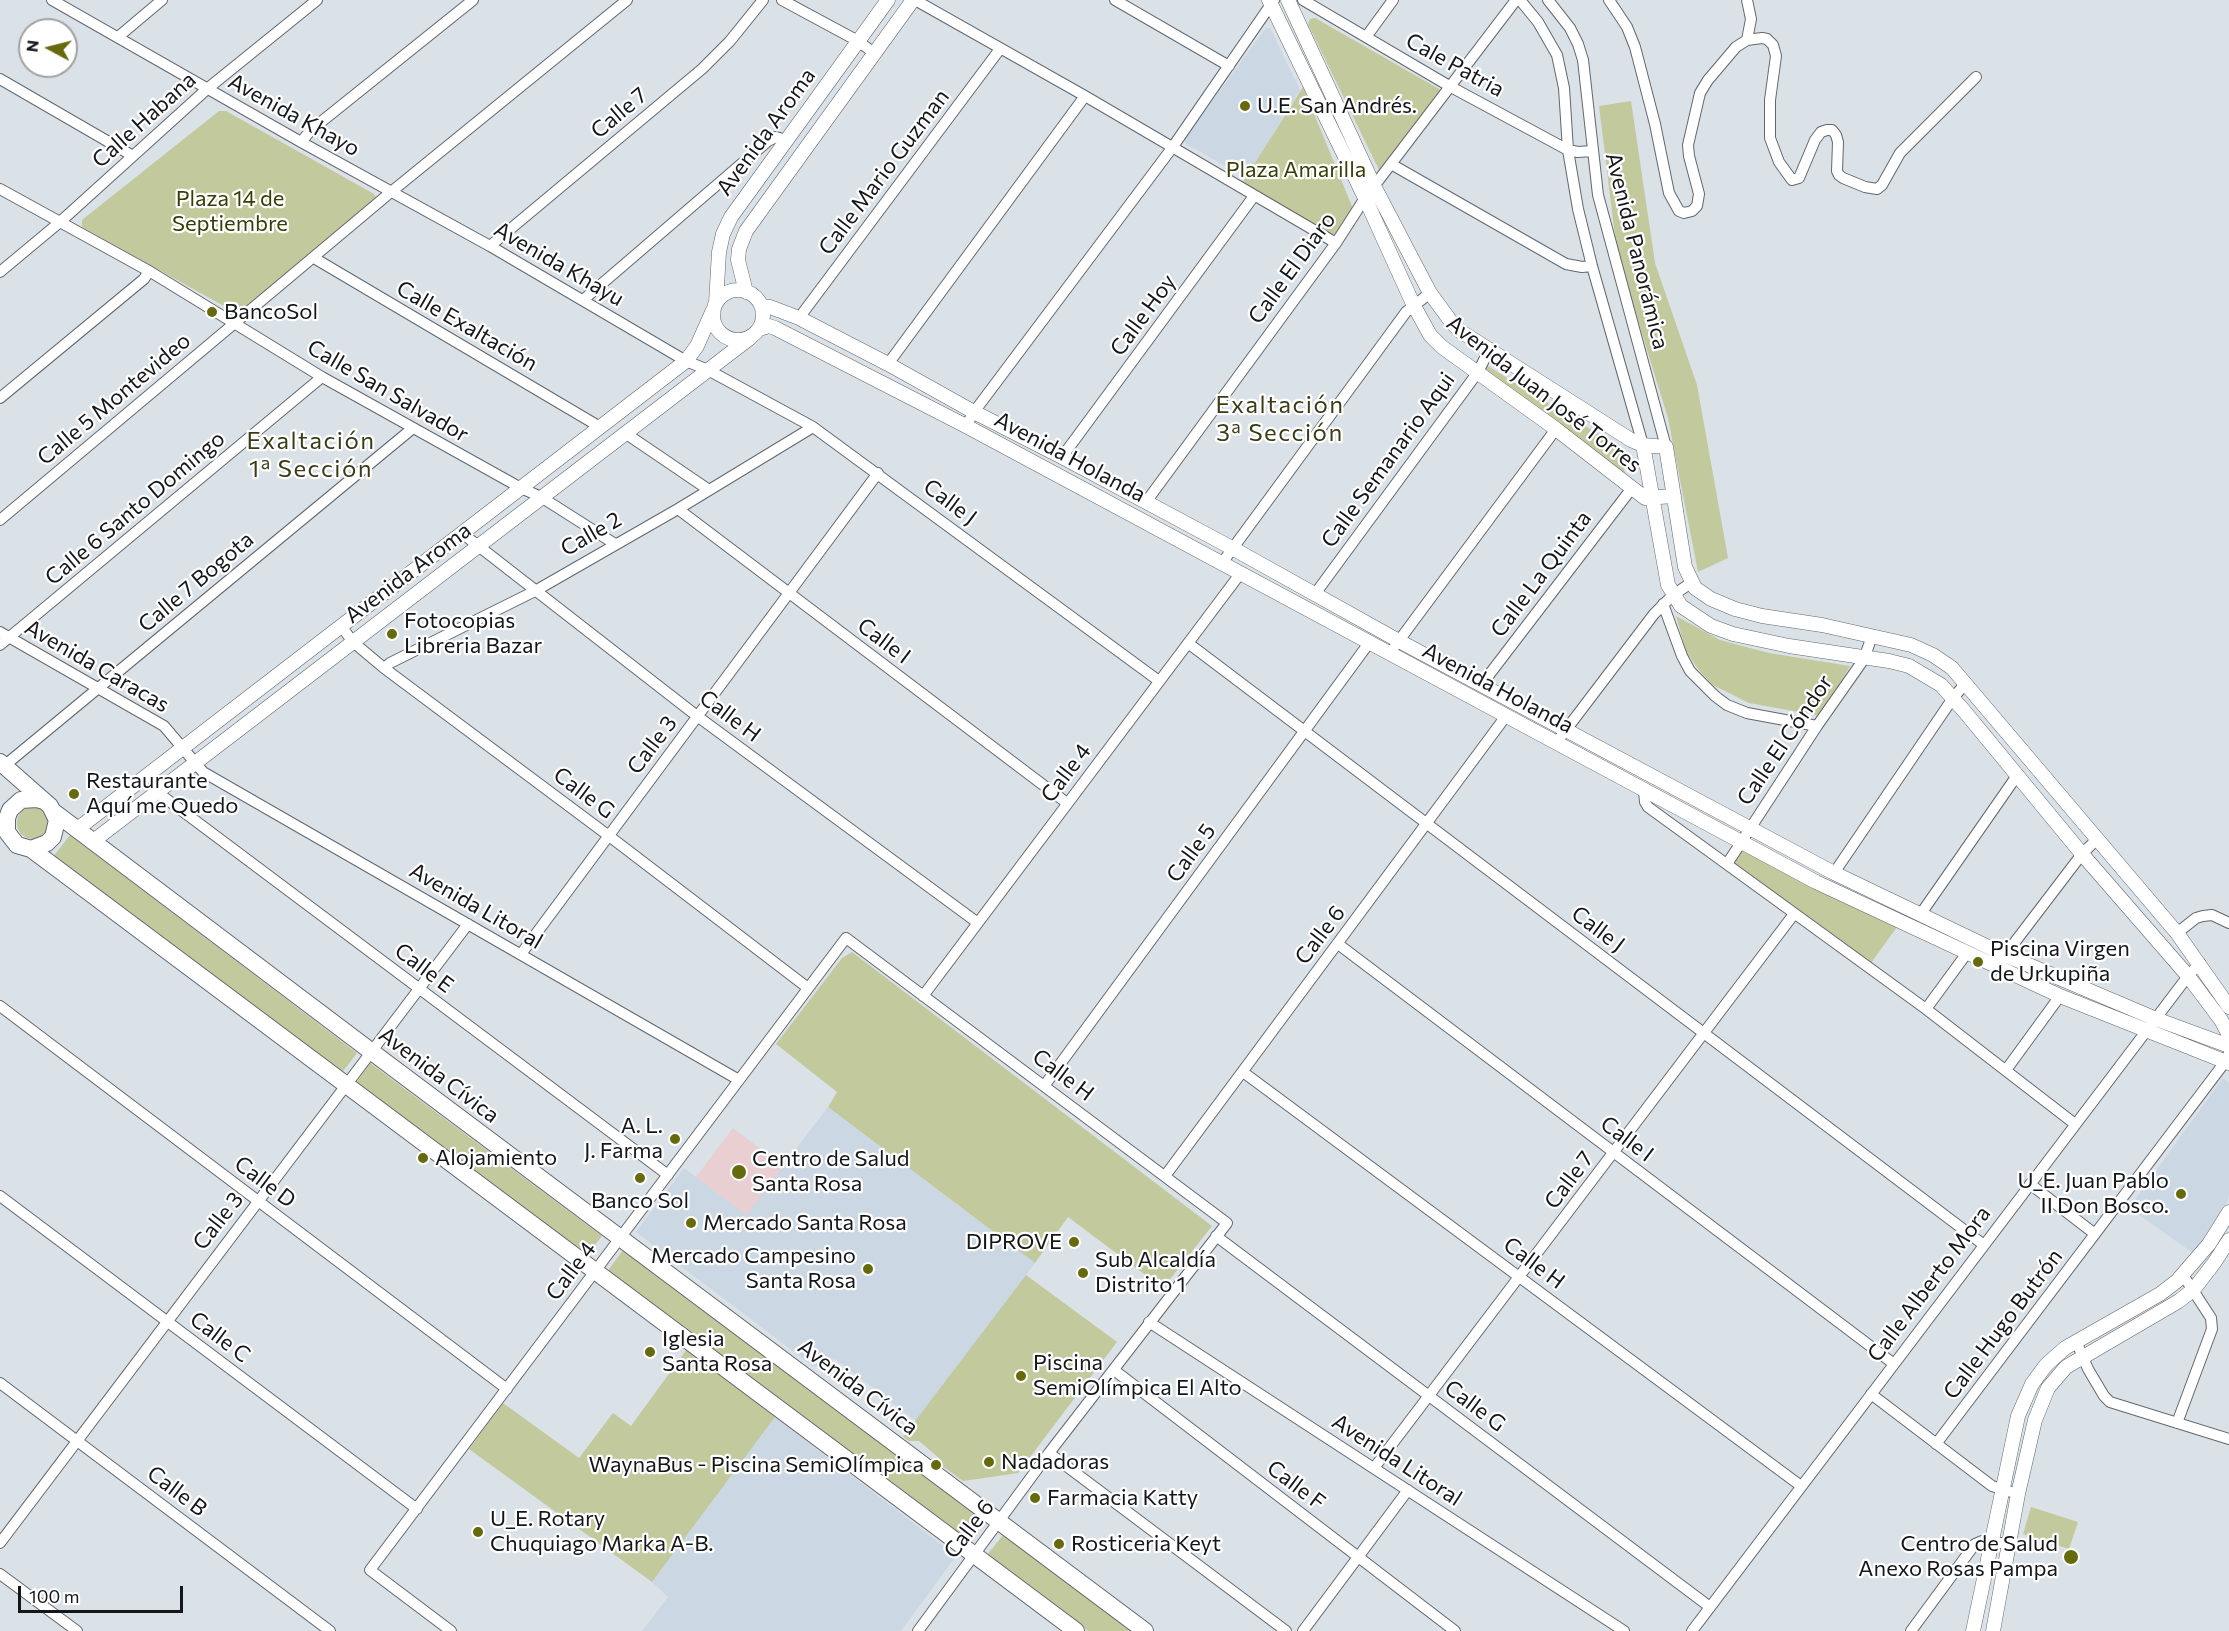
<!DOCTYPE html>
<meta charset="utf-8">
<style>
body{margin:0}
#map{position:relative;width:2229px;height:1631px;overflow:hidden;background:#dae1e7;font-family:Commissioner,sans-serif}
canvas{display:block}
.north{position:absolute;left:18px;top:18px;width:60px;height:60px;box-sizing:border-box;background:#fff;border:2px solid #a1a2a3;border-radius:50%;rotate:277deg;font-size:16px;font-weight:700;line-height:24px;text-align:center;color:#141619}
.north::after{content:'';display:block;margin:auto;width:21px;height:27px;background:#656a0c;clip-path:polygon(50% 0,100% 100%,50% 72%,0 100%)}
.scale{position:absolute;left:18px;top:1586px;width:165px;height:27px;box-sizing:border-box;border:3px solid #141619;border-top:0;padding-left:8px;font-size:18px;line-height:21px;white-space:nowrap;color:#141619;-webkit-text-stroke:4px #fff;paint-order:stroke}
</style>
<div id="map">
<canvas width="2229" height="1631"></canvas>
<div class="north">N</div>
<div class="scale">100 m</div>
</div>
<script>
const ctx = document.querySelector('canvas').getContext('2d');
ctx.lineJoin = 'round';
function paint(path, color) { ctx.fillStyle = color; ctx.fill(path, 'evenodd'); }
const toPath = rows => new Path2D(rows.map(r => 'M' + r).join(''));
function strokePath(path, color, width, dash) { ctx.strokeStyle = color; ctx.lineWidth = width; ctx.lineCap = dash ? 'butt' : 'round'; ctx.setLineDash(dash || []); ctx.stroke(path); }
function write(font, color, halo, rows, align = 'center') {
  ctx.font = font + ' Commissioner,sans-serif'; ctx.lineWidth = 4.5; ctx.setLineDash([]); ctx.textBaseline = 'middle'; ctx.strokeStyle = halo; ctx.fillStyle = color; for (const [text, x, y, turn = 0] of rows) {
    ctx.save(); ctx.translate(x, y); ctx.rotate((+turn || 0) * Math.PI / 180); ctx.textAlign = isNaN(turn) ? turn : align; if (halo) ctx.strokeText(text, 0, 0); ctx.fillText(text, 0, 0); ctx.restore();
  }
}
const built = toPath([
 [1266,28,1270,28,1300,90,1246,177,1186,144,1184,139],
 [2223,1078,2229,1083,2229,1195,2224,1212,2193,1253,2129,1208],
 [828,1107,1035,1263,916,1421,835,1359,814,1367,636,1232,684,1168,746,1214],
 [775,1417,956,1556,901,1631,642,1631,668,1597,652,1582]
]);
const medical = toPath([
 [733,1128,783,1166,746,1215,696,1177]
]);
const green = toPath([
 [1315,18,1441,90,1380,172,1308,24,1310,19],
 [1303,87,1354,211,1337,234,1331,234,1242,183],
 [1631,101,1655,263,1697,385,1728,558,1698,572,1668,418,1617,252,1599,106],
 [219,111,226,111,374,194,378,200,241,314,231,310,82,227,82,220],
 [1486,365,1621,448,1626,482,1483,374],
 [1676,616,1720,640,1769,653,1850,666,1821,716,1749,703,1713,685,1698,669,1686,651],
 '17 823a16 16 0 1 1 32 0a16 16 0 1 1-32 0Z',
 [70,835,357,1053,341,1074,53,857],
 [1743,848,1897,927,1871,963,1734,863,1734,858],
 [852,952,1212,1226,1163,1288,1068,1217,1035,1263,828,1107,837,1092,776,1044,842,958],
 [370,1063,602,1236,586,1256,355,1084],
 [623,1250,981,1519,966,1541,607,1272],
 [1026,1275,1117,1342,1018,1473,963,1481,941,1465,939,1458,919,1441,909,1441,903,1437],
 [687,1349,775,1417,652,1582,469,1449,503,1403,579,1458,613,1413,631,1426],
 [2031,1507,2078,1522,2069,1549,2023,1534],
 [1003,1535,1131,1631,1088,1631,987,1555]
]);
const minor = toPath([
 [52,0,301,142,490,246,686,361,708,370,813,427,1159,681],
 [782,0,858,41,874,53],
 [915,0,1085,96,1336,243],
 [1115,0,1229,66],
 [1303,0,1451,87,1568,150,1578,152,1592,151],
 [1520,0,1538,22,1557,55,1564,88,1568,150,1578,209,1592,266,1643,445],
 [1548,0,1570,28,1578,44,1583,60,1598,195,1666,447],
 [1609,0,1627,27,1635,47,1655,124,1669,193,1679,211,1684,213,1692,211,1697,206,1699,194,1689,156,1688,145,1700,93,1708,80,1736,47,1747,40,1762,38,1767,39,1773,45,1776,56,1770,100,1770,138,1779,162,1792,180,1799,178,1815,140,1821,132,1827,130,1832,130,1836,135,1838,142,1837,171,1839,175,1843,178,1865,187,1877,189,1882,185,1900,153,1976,77],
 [1747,0,1751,19,1747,40],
 [118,37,162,0],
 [1366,37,1393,0],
 [0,79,133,156],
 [301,142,311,130,473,0],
 [1391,164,1566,264,1582,267,1592,266],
 [0,189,149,271,322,377,521,488,541,497,615,544],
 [490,246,702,69,730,41,763,0],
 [314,258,600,427],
 [0,272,60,222,207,89,317,0],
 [583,300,768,141,776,137,786,140],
 [799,318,1000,49],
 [888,364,1085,96],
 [0,398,144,279,149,271],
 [966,426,974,412,1172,148,1274,0],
 [625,433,709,490],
 [1062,457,1254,196],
 [1146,502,1336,243,1365,198,1516,0],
 [678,509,1067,803],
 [0,520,391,192,627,0],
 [463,534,697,716,978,923],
 [1222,563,1406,312,1430,293],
 [1315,594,1478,372,1490,348],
 [1663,604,1682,656,1690,671,1715,696,1727,705,1747,713,1817,726],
 [341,626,353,642,384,668,609,836,808,988],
 [0,632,164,726,203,772,739,1080],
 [1188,643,1984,1245],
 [0,645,322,377],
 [1395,646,1556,429],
 [384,668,390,663,535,591,678,509,813,427],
 [1482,684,1632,488],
 [1556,743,1654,614,1673,595,1691,583],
 [4,766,413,428],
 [1644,791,1645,802,1648,807,1926,1009,2075,1124],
 [157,792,668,1175],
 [1727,864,1817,726,1864,659,1872,636],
 [1834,873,1953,698,1965,684],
 [1920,915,2016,777],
 [2177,933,2196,918,2203,916,2212,915,2229,923],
 [1338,944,1894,1364],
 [521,954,878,473],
 [2005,955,2082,854,2097,839],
 [923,996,1240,574],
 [0,1006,507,1389],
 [1926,1009,1967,953],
 [2006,1070,2060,996],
 [1243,1072,1801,1486],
 [1044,1086,1369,643],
 [1165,1176,1506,716],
 [2030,1184,2095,1234],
 [0,1196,417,1509],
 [1216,1236,1710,1607],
 [1149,1322,1624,1631],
 [2076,1341,2088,1369,2104,1396,2110,1402,2229,1439],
 [1114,1370,1455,1631],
 [0,1383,330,1631],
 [1871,1394,1992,1486,2018,1494],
 [2177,1423,2212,1329,2211,1318,2183,1275],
 [1936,1444,2225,1062,2229,1053],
 [1049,1453,1286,1631],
 [1374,1468,1794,914],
 [0,1543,468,924],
 [0,1574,77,1631],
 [451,1631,370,1570,846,938,1227,1223,1049,1453,918,1631],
 [1303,1631,1408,1490],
 [1692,1631,2188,976,2200,963],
 [1911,1631,1975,1544,1982,1541,2009,1544]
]);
const tertiary = toPath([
 [1269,0,1365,198,1413,304,1430,335,1442,347,1556,429,1645,498,1674,496],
 [1288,0,1374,186,1430,293,1452,323,1460,331,1631,440,1643,445,1666,447,1685,567,1695,588,1711,599,1735,609,1762,616,1822,625,1911,645,1933,655,1952,668,2177,933,2229,1007],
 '713 315a25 25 0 1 1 50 0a25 25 0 1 1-50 0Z',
 [746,292,738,260,739,249,746,231,913,0],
 [716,303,719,252,723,234,731,217,888,0],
 [761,306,770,307,799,318,888,364,974,412,1062,457,1232,548,1399,641,1834,873,2005,955,2156,1019,2229,1046],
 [759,329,769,326,775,328,966,426,1816,882,2060,996,2229,1063],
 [1643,445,1668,585,1681,606,1711,626,1733,634,1789,646,1889,661,1909,666,1941,685,1965,712,2082,854,2188,976,2221,1020,2229,1035],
 [76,830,686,361,697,346,713,310],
 [92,842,750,338],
 [1973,1631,2018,1416,2032,1384,2046,1365,2065,1348,2160,1294,2177,1281,2209,1244,2229,1212],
 [1993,1631,2018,1494,2035,1420,2048,1388,2066,1367,2179,1301,2194,1289,2214,1263,2229,1240]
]);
const primary = toPath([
 [0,762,50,806,57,820,53,837,47,843,31,849,17,845,7,832,7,818,10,810,21,800,37,799,44,801],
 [54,812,372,1052,1145,1631],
 [31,849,1076,1631]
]);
const markers = [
 [1245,106,6,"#656a0c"],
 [212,312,6,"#656a0c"],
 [392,634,6,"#656a0c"],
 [74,794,6,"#656a0c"],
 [1978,962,6,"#656a0c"],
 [675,1139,6,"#656a0c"],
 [423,1158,6,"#656a0c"],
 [739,1172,8,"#656a0c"],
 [640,1178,6,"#656a0c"],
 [2181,1194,6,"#656a0c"],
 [691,1223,6,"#656a0c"],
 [1074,1242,6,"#656a0c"],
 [868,1269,6,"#656a0c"],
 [1083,1273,6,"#656a0c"],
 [650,1352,6,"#656a0c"],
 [1021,1376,6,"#656a0c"],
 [989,1462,6,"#656a0c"],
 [936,1465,6,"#656a0c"],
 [1035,1498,6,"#656a0c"],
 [478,1532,6,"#656a0c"],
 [1059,1544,6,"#656a0c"],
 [2071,1557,8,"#656a0c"]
];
const streetNames = [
 ["Cale Patria",1455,65,29],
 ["Calle 7",619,113,-40],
 ["Avenida Khayo",294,115,29],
 ["Calle Habana",144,120,-42],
 ["Avenida Aroma",766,132,-54],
 ["Calle Mario Guzman",884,172,-53],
 ["Avenida Panorámica",1637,251,76],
 ["Avenida Khayu",559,264,30],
 ["Calle El Diaro",1292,268,-54],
 ["Calle Hoy",1143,315,-54],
 ["Calle Exaltación",467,326,30],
 ["Calle San Salvador",388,391,30],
 ["Avenida Juan José Torres",1544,394,38],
 ["Calle 5 Montevideo",114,399,-40],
 ["Avenida Holanda",1070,457,28],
 ["Calle Semanario Aqui",1388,460,-54],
 ["Calle J",950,502,37],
 ["Calle 6 Santo Domingo",135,508,-40],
 ["Calle 2",591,534,-30],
 ["Avenida Aroma",408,573,-37],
 ["Calle La Quinta",1541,574,-53],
 ["Calle 7 Bogota",196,582,-40],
 ["Calle I",884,641,37],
 ["Avenida Caracas",97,666,30],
 ["Avenida Holanda",1498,688,28],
 ["Calle H",730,716,37],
 ["Calle El Cóndor",1785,740,-56],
 ["Calle 3",652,745,-53],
 ["Calle 4",1066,773,-53],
 ["Calle G",584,793,37],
 ["Calle 5",1191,853,-54],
 ["Avenida Litoral",476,906,30],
 ["Calle J",1598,929,37],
 ["Calle 6",1320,935,-53],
 ["Calle E",424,968,37],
 ["Avenida Cívica",439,1075,37],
 ["Calle H",1063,1075,37],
 ["Calle I",1627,1139,37],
 ["Calle 7",1569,1180,-53],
 ["Calle D",265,1182,37],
 ["Calle 3",218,1221,-52],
 ["Calle H",1534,1263,37],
 ["Calle 4",571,1271,-53],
 ["Calle Alberto Mora",1929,1284,-53],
 ["Calle Hugo Butrón",2003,1324,-53],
 ["Calle C",220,1337,37],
 ["Avenida Cívica",858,1387,37],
 ["Calle G",1475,1406,37],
 ["Avenida Litoral",1397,1460,33],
 ["Calle F",1296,1485,37],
 ["Calle B",177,1491,37],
 ["Calle 6",969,1529,-53]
];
const poiNames = [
 ["U.E. San Andrés.",1257,106],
 ["BancoSol",224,312],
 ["Fotocopias",404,621],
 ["Libreria Bazar",404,646],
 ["Restaurante",86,781],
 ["Aquí me Quedo",86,806],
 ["Piscina Virgen",1990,949],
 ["de Urkupiña",1990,974],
 ["A. L.",663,1126,"right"],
 ["J. Farma",663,1151,"right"],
 ["Alojamiento",435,1158],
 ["Centro de Salud",752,1159],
 ["Santa Rosa",752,1184],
 ["U_E. Juan Pablo",2169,1181,"right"],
 ["II Don Bosco.",2169,1206,"right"],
 ["Banco Sol",640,1201,"center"],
 ["Mercado Santa Rosa",703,1223],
 ["DIPROVE",1062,1242,"right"],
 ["Mercado Campesino",856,1256,"right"],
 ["Santa Rosa",856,1281,"right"],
 ["Sub Alcaldía",1095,1260],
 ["Distrito 1",1095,1285],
 ["Iglesia",662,1339],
 ["Santa Rosa",662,1364],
 ["Piscina",1033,1363],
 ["SemiOlímpica El Alto",1033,1388],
 ["Nadadoras",1001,1462],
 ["WaynaBus - Piscina SemiOlímpica",924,1465,"right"],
 ["Farmacia Katty",1047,1498],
 ["U_E. Rotary",490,1519],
 ["Chuquiago Marka A-B.",490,1544],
 ["Rosticeria Keyt",1071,1544],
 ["Centro de Salud",2058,1544,"right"],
 ["Anexo Rosas Pampa",2058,1569,"right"]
];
const parkNames = [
 ["Plaza Amarilla",1296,170],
 ["Plaza 14 de",230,199],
 ["Septiembre",230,224]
];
const neighbourhoodNames = [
 ["Exaltación",1280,405],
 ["3ª Sección",1280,433],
 ["Exaltación",311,441],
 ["1ª Sección",311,469]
];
paint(built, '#cbd8e4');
paint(medical, '#e9cfd1');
paint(green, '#c2c99d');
strokePath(minor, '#62686d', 12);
strokePath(tertiary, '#62686d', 15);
strokePath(primary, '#62686d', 18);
strokePath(minor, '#fff', 10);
strokePath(tertiary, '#fff', 14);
strokePath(primary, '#fff', 16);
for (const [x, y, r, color] of markers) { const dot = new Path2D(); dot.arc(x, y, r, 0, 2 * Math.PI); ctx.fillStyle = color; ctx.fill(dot); strokePath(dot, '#fff', 2); }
write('22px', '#141619', '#fff', streetNames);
write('22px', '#141619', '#fff', poiNames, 'left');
write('22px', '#383d05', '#fff', parkNames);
ctx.letterSpacing = '1.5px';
write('24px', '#383b13', '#fff', neighbourhoodNames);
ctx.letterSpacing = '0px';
</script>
